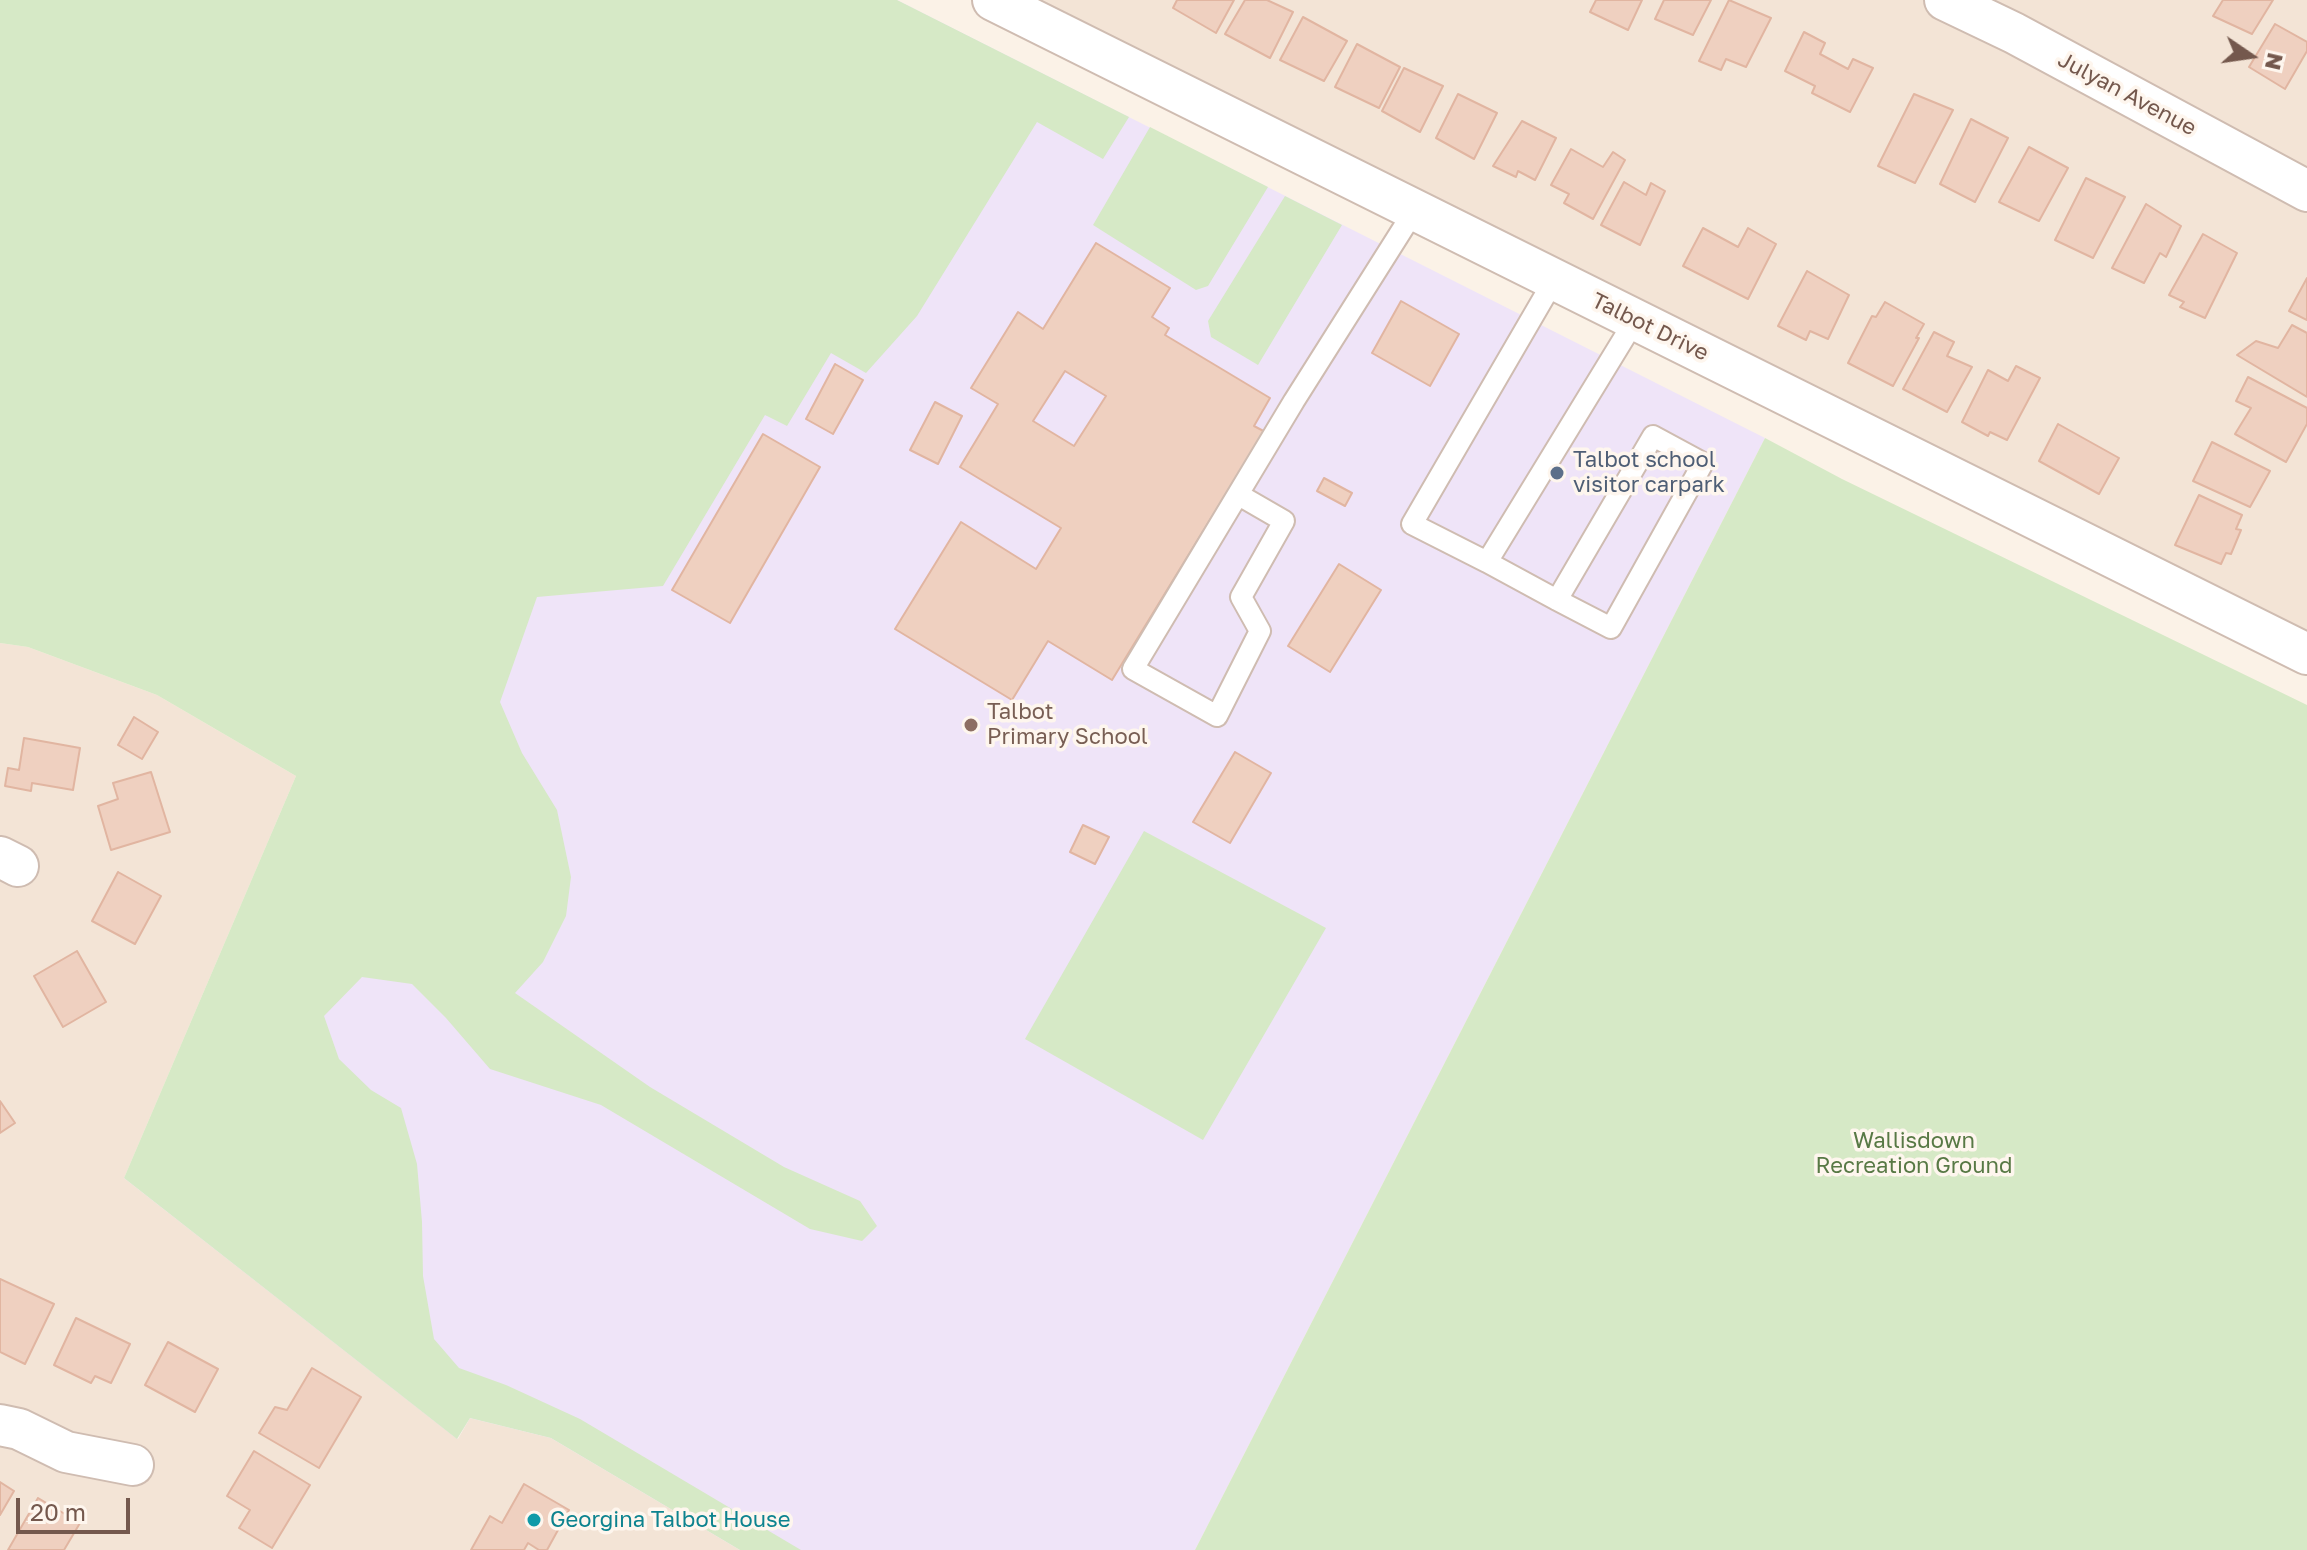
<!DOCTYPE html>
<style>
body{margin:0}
#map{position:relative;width:2307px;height:1550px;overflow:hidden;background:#fbf2e7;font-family:"Golos Text",sans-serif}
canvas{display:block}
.north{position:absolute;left:2211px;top:16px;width:80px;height:80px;-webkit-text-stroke:6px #fef6ee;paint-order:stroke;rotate:103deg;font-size:22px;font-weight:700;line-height:32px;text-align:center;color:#74584d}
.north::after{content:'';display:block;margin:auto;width:28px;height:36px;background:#74584d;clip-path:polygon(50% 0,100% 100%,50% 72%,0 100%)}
.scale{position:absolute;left:16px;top:1498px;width:114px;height:36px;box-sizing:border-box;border:4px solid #74584d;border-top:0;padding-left:10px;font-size:24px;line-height:28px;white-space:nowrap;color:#74584d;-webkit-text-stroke:6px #fef6ee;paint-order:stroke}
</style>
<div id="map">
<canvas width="2307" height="1550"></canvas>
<div class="north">N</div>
<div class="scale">20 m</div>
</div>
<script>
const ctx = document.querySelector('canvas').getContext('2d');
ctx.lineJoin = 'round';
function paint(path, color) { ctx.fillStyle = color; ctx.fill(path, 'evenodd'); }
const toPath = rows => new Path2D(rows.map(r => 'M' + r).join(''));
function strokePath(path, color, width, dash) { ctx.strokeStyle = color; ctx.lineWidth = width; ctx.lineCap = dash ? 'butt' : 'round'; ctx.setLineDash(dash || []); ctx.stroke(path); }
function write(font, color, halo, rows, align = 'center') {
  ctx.font = font + ' "Golos Text",sans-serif'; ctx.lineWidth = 7; ctx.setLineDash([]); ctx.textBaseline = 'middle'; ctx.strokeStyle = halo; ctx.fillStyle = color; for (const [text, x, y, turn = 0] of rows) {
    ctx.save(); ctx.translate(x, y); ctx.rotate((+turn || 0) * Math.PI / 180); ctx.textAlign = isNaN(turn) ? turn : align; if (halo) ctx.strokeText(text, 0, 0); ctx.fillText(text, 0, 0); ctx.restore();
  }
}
const residential = toPath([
 [1032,0,2307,0,2307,641],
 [0,643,28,647,157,695,296,776,124,1178,458,1439,470,1418,551,1438,740,1550,0,1550]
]);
const education = toPath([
 [897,0,1765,438,1195,1550,740,1550,551,1438,470,1418,457,1439,124,1178]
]);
const green = toPath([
 [0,0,897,0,1129,117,1103,159,1037,122,917,316,866,373,831,353,787,426,765,415,663,586,537,597,500,702,522,753,557,810,571,877,566,916,543,962,515,993,650,1087,784,1167,860,1201,877,1226,862,1241,810,1229,601,1105,490,1069,446,1018,412,984,362,977,324,1016,339,1059,371,1090,401,1108,417,1164,422,1222,423,1276,434,1339,459,1368,506,1385,580,1419,801,1550,740,1550,551,1438,470,1418,457,1439,124,1178,296,776,157,695,28,647,0,643],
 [1150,127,1268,187,1208,286,1196,290,1093,225],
 [1285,196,1342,225,1258,365,1211,337,1208,321],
 [1765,438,1842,479,2307,705,2307,1550,1195,1550],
 [1144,831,1326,928,1203,1140,1025,1039]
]);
const building = toPath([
 [1177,0,1234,0,1216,33,1173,8,1177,0],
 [1245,0,1267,0,1293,12,1270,58,1225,34,1245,0],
 [1596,0,1642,0,1628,30,1590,12,1596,0],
 [1664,0,1711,0,1693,35,1655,19,1664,0],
 [1729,0,1771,18,1746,67,1726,59,1721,70,1699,61,1729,0],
 [2223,0,2273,0,2252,34,2213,16,2223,0],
 [1303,17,1347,41,1324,81,1280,60,1303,17],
 [2275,24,2307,42,2307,51,2285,89,2249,67,2275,24],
 [1804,32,1825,43,1820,54,1848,69,1853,59,1873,68,1850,112,1812,93,1815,86,1785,71,1804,32],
 [1357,44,1400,67,1379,108,1335,87,1357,44],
 [1404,68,1443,86,1420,132,1382,111,1404,68],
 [1458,94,1497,113,1474,159,1436,138,1458,94],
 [1914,94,1953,110,1915,183,1878,166,1914,94],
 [1971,119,2008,138,1975,202,1940,184,1971,119],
 [1522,121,1556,138,1535,180,1518,171,1516,177,1493,166,1522,121],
 [2029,147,2068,168,2039,221,1999,202,2029,147],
 [1571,149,1603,167,1613,152,1625,160,1593,219,1564,203,1569,194,1551,185,1571,149],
 [2086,178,2125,197,2093,258,2055,240,2086,178],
 [1624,182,1646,195,1651,183,1665,191,1640,245,1601,225,1624,182],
 [2146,204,2181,226,2166,257,2160,253,2144,283,2112,268,2146,204],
 [1703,228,1738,247,1748,228,1776,244,1748,299,1683,266,1703,228],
 [2203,234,2237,253,2205,318,2180,307,2184,302,2169,295,2203,234],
 [1096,243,1170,288,1152,317,1169,328,1165,335,1270,398,1254,426,1271,435,1246,478,1238,474,1112,680,1048,641,1012,700,895,629,961,522,1036,569,1061,528,960,467,998,404,971,388,1018,312,1043,329,1096,243],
 [1065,371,1106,396,1074,446,1033,421,1065,371],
 [1807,271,1849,295,1828,339,1810,331,1806,340,1778,326,1807,271],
 [2307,278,2307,320,2289,311,2307,278],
 [1401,301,1459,334,1430,386,1372,353,1401,301],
 [1885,302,1924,324,1916,338,1919,338,1893,386,1848,363,1872,316,1876,317,1885,302],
 [2292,325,2307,333,2307,397,2237,355,2256,341,2278,348,2292,325],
 [1934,332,1954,342,1947,356,1972,367,1947,412,1903,389,1934,332],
 [835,364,863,380,833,434,806,419,835,364],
 [2016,366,2040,378,2007,440,1990,432,1988,436,1962,422,1988,370,2008,381,2016,366],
 [2248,377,2307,408,2307,424,2286,462,2235,434,2251,408,2236,401,2248,377],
 [935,402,962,416,938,464,910,450,935,402],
 [2058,424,2119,458,2099,494,2039,461,2058,424],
 [763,434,820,467,730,623,672,590,763,434],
 [2212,442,2270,471,2250,507,2193,481,2212,442],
 [1324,478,1352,493,1345,506,1317,491,1324,478],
 [2199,495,2242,515,2236,529,2241,530,2231,554,2226,553,2221,564,2175,545,2199,495],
 [1339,564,1381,590,1330,672,1288,646,1339,564],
 [134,717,158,732,142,759,118,745,134,717],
 [24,738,80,748,73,790,32,783,31,791,5,786,8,768,19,770,24,738],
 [1235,752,1271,773,1230,843,1193,822,1235,752],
 [151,772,170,832,111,850,98,806,118,799,113,783,151,772],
 [1083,825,1109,837,1095,864,1070,852,1083,825],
 [118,872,161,896,135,944,92,921,118,872],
 [77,951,106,1002,63,1027,34,976,77,951],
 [0,1101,15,1123,0,1133,0,1101],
 [0,1279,54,1304,25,1364,0,1352,0,1279],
 [76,1318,130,1344,111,1383,95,1376,91,1383,54,1365,76,1318],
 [168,1342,218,1369,195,1412,145,1385,168,1342],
 [312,1368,361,1397,319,1468,259,1433,275,1407,287,1410,312,1368],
 [254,1451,310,1485,272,1548,239,1528,250,1510,227,1496,254,1451],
 [0,1482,14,1491,0,1515,0,1482],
 [524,1484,569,1510,547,1550,539,1550,528,1543,524,1550,471,1550,490,1516,502,1523,524,1484],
 [38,1498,80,1523,64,1550,8,1550,38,1498]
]);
const service = toPath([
 [1554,280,1412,524,1487,562,1635,320],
 [1239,495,1284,521,1241,597,1260,631,1217,716,1133,669,1294,401,1414,211],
 [1487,562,1557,600,1611,628,1703,463,1653,436,1557,600]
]);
const minor = toPath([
 [993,0,2307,654],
 [1945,0,2014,33,2307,191],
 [0,857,18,866],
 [0,1425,19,1429,66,1452,133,1465]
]);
const markers = [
 [1557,473,8,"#5c6f8a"],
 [971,725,8,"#8d6e63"],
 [534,1520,8,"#0f9aa8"]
];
const streetNames = [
 ["Julyan Avenue",2127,94,28],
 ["Talbot Drive",1650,327,26]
];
const serviceNames = [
 ["Talbot school",1573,460],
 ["visitor carpark",1573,485]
];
const educationNames = [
 ["Talbot",987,712],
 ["Primary School",987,737]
];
const parkNames = [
 ["Wallisdown",1914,1141],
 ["Recreation Ground",1914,1166]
];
const cultureNames = [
 ["Georgina Talbot House",550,1520]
];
paint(residential, '#f3e4d6');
paint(education, '#efe4f8');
paint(green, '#d6e9c6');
paint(building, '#efd0c0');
strokePath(building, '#e1b5a1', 2);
strokePath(service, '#cfbcb1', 24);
strokePath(minor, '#cfbcb1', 44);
strokePath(service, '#fff', 20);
strokePath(minor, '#fff', 40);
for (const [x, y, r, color] of markers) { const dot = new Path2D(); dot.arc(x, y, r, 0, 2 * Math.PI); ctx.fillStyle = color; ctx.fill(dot); strokePath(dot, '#fef6ee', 3); }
write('22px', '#74584d', '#fef6ee', streetNames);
write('22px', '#4e5e75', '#fef6ee', serviceNames, 'left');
write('22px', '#785e54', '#fef6ee', educationNames, 'left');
write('22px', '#587945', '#fef6ee', parkNames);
write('22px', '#0d838f', '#fef6ee', cultureNames, 'left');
</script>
